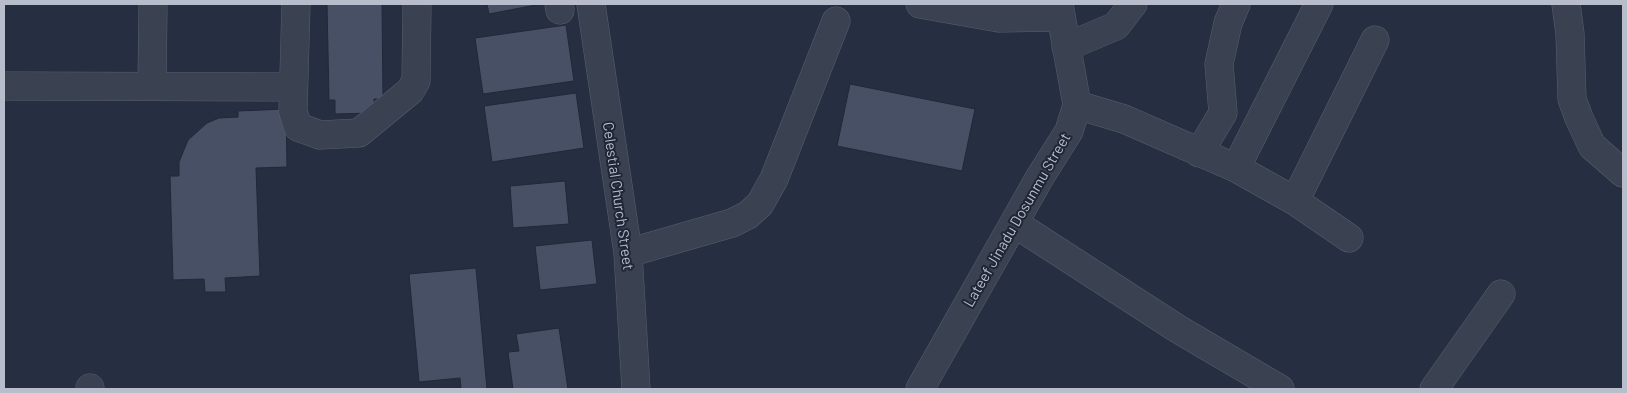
<!DOCTYPE html>
<style>
body{margin:0}
#map{position:relative;width:1627px;height:393px;overflow:hidden;background:#262f41;font-family:Barlow,sans-serif}
canvas{display:block}
.frame{position:absolute;inset:0;border:5px solid #b7bdcb;pointer-events:none}
</style>
<div id="map">
<canvas width="1627" height="393"></canvas>
<div class="frame"></div>
</div>
<script>
const ctx = document.querySelector('canvas').getContext('2d');
ctx.lineJoin = 'round';
function paint(path, color) { ctx.fillStyle = color; ctx.fill(path, 'evenodd'); }
const toPath = rows => new Path2D(rows.map(r => 'M' + r).join(''));
function strokePath(path, color, width, dash) { ctx.strokeStyle = color; ctx.lineWidth = width; ctx.lineCap = dash ? 'butt' : 'round'; ctx.setLineDash(dash || []); ctx.stroke(path); }
function write(font, color, halo, rows, align = 'center') {
  ctx.font = font + ' Barlow,sans-serif'; ctx.lineWidth = 4; ctx.setLineDash([]); ctx.textBaseline = 'middle'; ctx.strokeStyle = halo; ctx.fillStyle = color; for (const [text, x, y, turn = 0] of rows) {
    ctx.save(); ctx.translate(x, y); ctx.rotate((+turn || 0) * Math.PI / 180); ctx.textAlign = isNaN(turn) ? turn : align; if (halo) ctx.strokeText(text, 0, 0); ctx.fillText(text, 0, 0); ctx.restore();
  }
}
const building = toPath([
 [327,4,382,4,383,99,374,99,374,113,335,114,335,100,329,100,327,4],
 [487,4,541,4,489,14,487,4],
 [566,25,574,81,483,94,475,38,566,25],
 [850,84,975,109,962,171,837,146,850,84],
 [576,93,584,148,492,162,484,106,576,93],
 [286,109,287,167,256,168,260,276,225,278,226,292,205,292,204,279,173,280,170,176,179,176,179,162,188,140,207,123,219,118,238,117,238,111,286,109],
 [565,181,569,224,513,228,510,186,565,181],
 [592,240,597,284,540,290,535,246,592,240],
 [476,268,487,389,461,389,460,378,419,382,409,274,476,268],
 [559,328,568,389,513,389,508,352,519,351,516,334,559,328]
]);
const minor = toPath([
 [296,4,293,111,298,127,320,135,359,133,410,91,416,81,417,4],
 [559,4,560,10],
 [591,4,628,253,636,389],
 [920,4,999,18,1061,17],
 [1566,4,1570,34,1572,99,1579,118,1592,146,1623,173],
 [1066,47,1116,26,1133,4],
 [152,85,153,4],
 [4,86,293,87],
 [1077,105,1124,119,1236,168,1295,201,1349,238],
 [1199,153,1223,113,1219,64,1228,23,1236,4],
 [1236,168,1319,4],
 [1295,201,1375,40],
 [1014,223,1178,329,1280,389],
 [628,253,732,223,748,215,760,204,774,179,836,21],
 [90,388,90,389],
 [920,389,1040,177,1069,131,1077,105,1059,4],
 [1434,389,1501,294]
]);
const streetNames = [
 ["Celestial Church Street",618,196,82],
 ["Lateef Jinadu Dosunmu Street",1017,220,-60]
];
paint(building, '#475065');
strokePath(building, '#212838', 1);
strokePath(minor, '#585f6e', 29);
strokePath(minor, '#3a4151', 28);
write('15px', '#b7bdcb', '#1f2636', streetNames);
</script>
